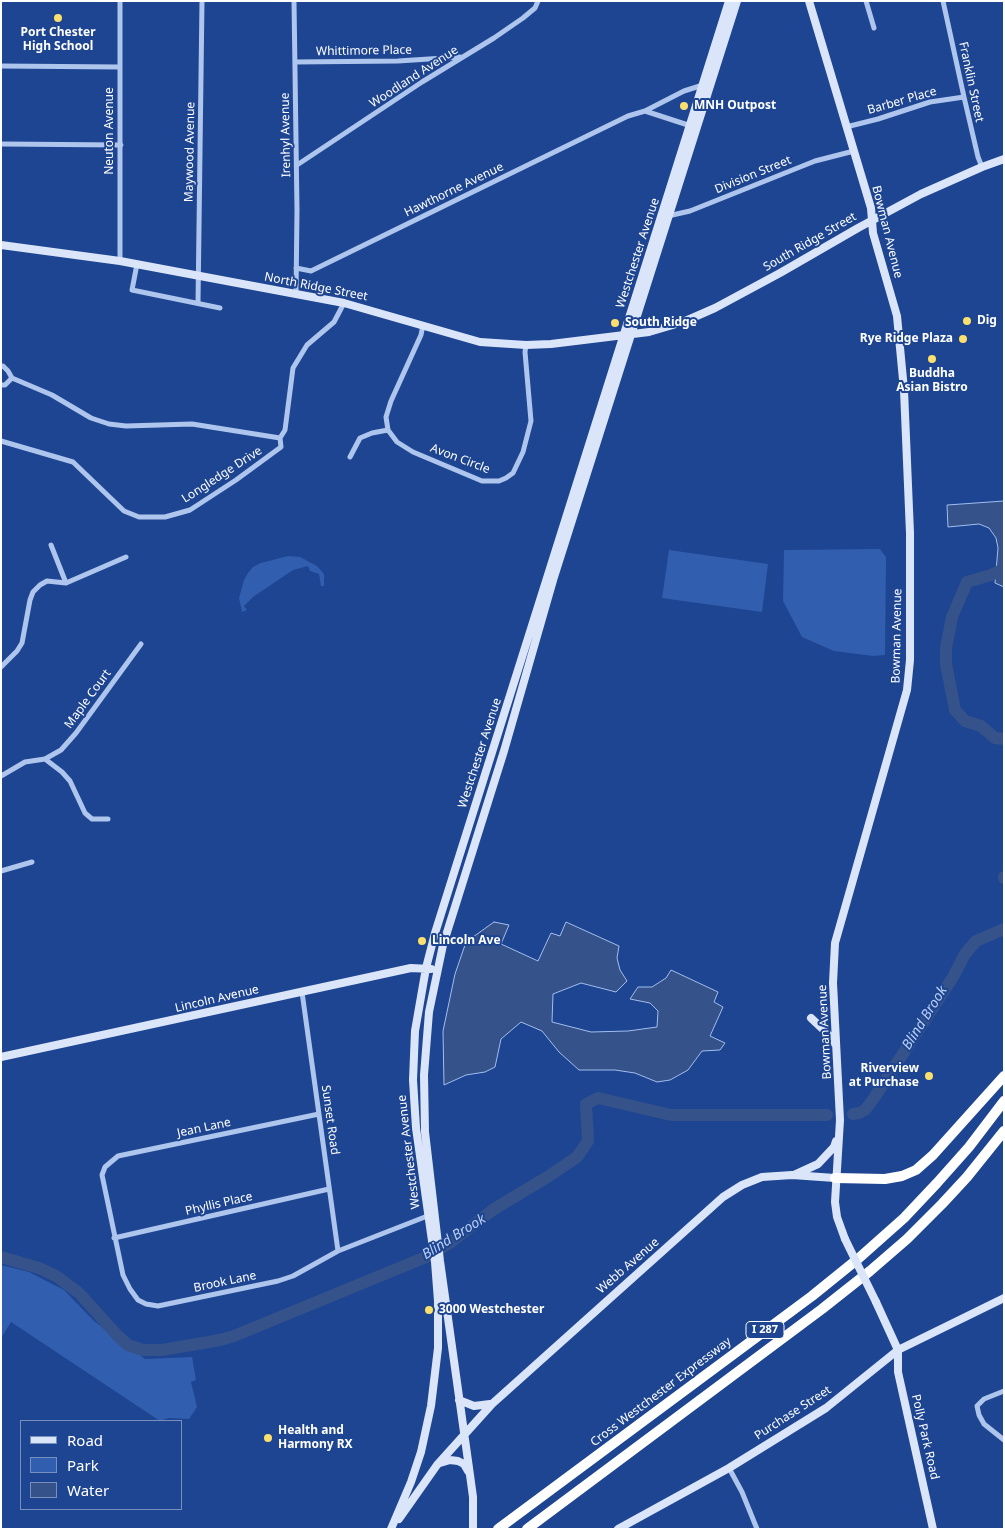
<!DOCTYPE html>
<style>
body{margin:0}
#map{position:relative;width:1005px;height:1530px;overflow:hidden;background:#1e4591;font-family:"Noto Sans",sans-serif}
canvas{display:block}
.frame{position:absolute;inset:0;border:2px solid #fff;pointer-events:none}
.legend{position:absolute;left:20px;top:1420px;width:162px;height:90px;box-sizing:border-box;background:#1e4591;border:1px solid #788fbd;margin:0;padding:6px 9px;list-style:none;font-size:15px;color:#fff}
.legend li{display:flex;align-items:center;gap:10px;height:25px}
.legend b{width:25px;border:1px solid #788fbd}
</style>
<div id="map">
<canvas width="1005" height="1530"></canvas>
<div class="frame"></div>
<ul class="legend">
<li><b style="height:6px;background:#dbe5fa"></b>Road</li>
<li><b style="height:14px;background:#315eae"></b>Park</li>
<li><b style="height:14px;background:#35528a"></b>Water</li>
</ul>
</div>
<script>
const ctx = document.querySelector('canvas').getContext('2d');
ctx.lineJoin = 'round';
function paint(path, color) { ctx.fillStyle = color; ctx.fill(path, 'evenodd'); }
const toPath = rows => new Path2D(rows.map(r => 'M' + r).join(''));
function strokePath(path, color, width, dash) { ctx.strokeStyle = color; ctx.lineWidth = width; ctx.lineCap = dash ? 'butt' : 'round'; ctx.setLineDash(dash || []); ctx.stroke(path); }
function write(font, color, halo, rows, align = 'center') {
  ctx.font = font + ' "Noto Sans",sans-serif'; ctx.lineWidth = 4; ctx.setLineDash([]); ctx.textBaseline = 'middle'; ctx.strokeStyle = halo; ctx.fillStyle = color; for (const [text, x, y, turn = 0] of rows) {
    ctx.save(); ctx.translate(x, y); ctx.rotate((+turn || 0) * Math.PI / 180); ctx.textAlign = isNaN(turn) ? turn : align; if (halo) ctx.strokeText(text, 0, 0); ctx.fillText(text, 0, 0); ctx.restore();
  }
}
const green = toPath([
 [880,549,886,557,885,655,873,656,834,651,802,637,783,601,784,550],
 [669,550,768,564,762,612,662,598],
 [288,556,300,557,317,566,324,574,324,586,321,586,319,574,310,571,308,566,293,570,253,597,244,606,247,610,242,612,239,598,244,580,248,573,253,567,261,563],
 [1,1265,29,1272,64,1290,94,1321,145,1359,192,1357,196,1380,191,1382,197,1407,189,1419,168,1418,160,1421,11,1322,1,1338]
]);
const water = toPath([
 [1004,501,1004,587,995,583,998,548,996,538,989,528,979,524,948,527,947,505,1004,501],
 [494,922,509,925,501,944,538,961,551,933,560,936,566,922,619,946,617,958,620,970,627,981,616,992,581,983,553,994,552,1022,591,1032,628,1031,657,1027,658,1011,650,1003,630,999,638,987,652,987,666,978,671,970,718,992,714,1002,723,1007,710,1036,725,1043,720,1050,702,1051,688,1070,670,1080,657,1082,635,1073,615,1070,579,1070,559,1052,542,1031,521,1022,501,1039,495,1067,485,1072,466,1075,444,1085,443,1031,455,974,466,942,494,922]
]);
const river = toPath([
 [1004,569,991,575,967,582,952,617,946,648,946,664,955,710,965,721,981,726,995,738,1004,739],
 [1004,877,1004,878],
 [853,1114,859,1113,865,1110,874,1098,953,977,965,954,976,941,1004,929],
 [1,1257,39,1268,56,1276,79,1293,117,1335,128,1345,143,1350,162,1350,220,1340,234,1336,426,1257,451,1242,494,1209,549,1176,577,1157,588,1141,586,1104,598,1098,671,1115,827,1115]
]);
const street = toPath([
 [120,1,120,261],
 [294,1,297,210,296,294],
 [866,1,874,28],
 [943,1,964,97,978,157,982,167],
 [295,62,398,61,460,57],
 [1,66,120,67],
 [645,111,691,126],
 [846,127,878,119,930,102,964,97],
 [1,144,121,145],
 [297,165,422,82,494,38,523,18,535,8,538,1],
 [668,216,690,211,815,161,854,151],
 [137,264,132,290,220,308],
 [296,268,311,271,628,116,645,111,684,91,703,85],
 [198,303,202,1],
 [423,325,421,335,391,401,386,417,388,430,397,442,413,452,482,481,499,481,506,478,513,473,523,452,531,421,525,352,526,345],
 [1,366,3,366,8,371,12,378,52,395,91,418,109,424,126,426,192,424,280,438],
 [1,385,5,385,12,378],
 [1,441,73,462,124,511,139,517,165,517,190,510,236,480,281,447,280,438,285,430,293,368,307,345,334,322,344,303],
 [350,457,360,438,372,433,388,430],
 [51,545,66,583],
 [1,667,17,651,22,643,30,600,33,592,40,585,47,581,66,583,126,557],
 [45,759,62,772,70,781,85,813,92,819,108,819],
 [1,776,25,762,45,759,61,750,76,733,141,644],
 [1,871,32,862],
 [302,992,338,1251],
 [319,1114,118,1156,105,1167,102,1175,123,1275,130,1289,138,1300,146,1304,158,1306,278,1281,293,1276,338,1251,430,1215],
 [114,1238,329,1189],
 [1004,1391,984,1399,977,1406,979,1415,984,1424,1004,1440],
 [729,1468,742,1492,757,1529]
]);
const secondary = toPath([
 [809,1,871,208,873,233,897,316,904,390,910,533,910,660,907,690,835,943,833,983,840,1120,835,1202,837,1217,845,1239],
 [1,245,120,261,344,303,480,342,526,345,551,344,649,332,683,322,715,308,780,273,858,228,921,194,982,167,1004,159],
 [811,1018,827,1033,835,1044],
 [1,1057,411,968,431,969],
 [794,1175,818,1164,834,1147,836,1141],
 [876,1302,898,1350,898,1372,933,1529],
 [459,1400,474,1406,490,1404],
 [440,1463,450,1460,458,1461,464,1464,468,1471],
 [399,1519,437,1465,492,1404,723,1197,742,1185,762,1177,792,1175,835,1178],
 [391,1529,411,1482,421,1452,431,1406,438,1348,438,1301,435,1262,416,1128,413,1080,415,1031,426,968,435,933,729,1],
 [473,1529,473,1497,470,1475,440,1261,425,1132,424,1075,429,1012,443,945,504,751,554,577,737,1],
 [618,1529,729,1468,826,1408,898,1350,1004,1298]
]);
const highway = toPath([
 [835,1178,885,1179,902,1176,916,1170,933,1155,1004,1076],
 [498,1529,812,1296,859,1258,904,1218,937,1183,969,1147,1004,1101],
 [527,1529,822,1309,870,1271,907,1239,942,1204,967,1177,1004,1131]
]);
const secondaryBridge = toPath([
 [845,1239,876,1302]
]);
const markers = [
 [58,18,5,"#fce06e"],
 [684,106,5,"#fce06e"],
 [967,321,5,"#fce06e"],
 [615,323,5,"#fce06e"],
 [963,339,5,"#fce06e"],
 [932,359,5,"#fce06e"],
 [422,941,5,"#fce06e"],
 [929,1076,5,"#fce06e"],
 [429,1310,5,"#fce06e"],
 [268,1438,5,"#fce06e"]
];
const shields = [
 [765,1330,38]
];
const shieldNames = [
 ["I 287",765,1330]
];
const poiNames = [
 ["Port Chester",58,33,"center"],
 ["High School",58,47,"center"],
 ["MNH Outpost",694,106],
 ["Dig",977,321],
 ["South Ridge",625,323],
 ["Rye Ridge Plaza",953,339,"right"],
 ["Buddha",932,374,"center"],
 ["Asian Bistro",932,388,"center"],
 ["Lincoln Ave",432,941],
 ["Riverview",919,1069,"right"],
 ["at Purchase",919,1083,"right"],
 ["3000 Westchester",439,1310],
 ["Health and",278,1431],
 ["Harmony RX",278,1445]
];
const streetNames = [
 ["Whittimore Place",364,51,-1],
 ["Woodland Avenue",414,77,-33],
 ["Franklin Street",971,82,78],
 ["Barber Place",902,101,-16],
 ["Neuton Avenue",110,131,-90],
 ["Irenhyl Avenue",286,135,-91],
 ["Maywood Avenue",190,152,-89],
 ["Division Street",753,175,-22],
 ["Hawthorne Avenue",454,190,-26],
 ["Bowman Avenue",887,232,76],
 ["South Ridge Street",810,242,-30],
 ["Westchester Avenue",638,253,-72],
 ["North Ridge Street",316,287,11],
 ["Avon Circle",460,459,21],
 ["Longledge Drive",222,475,-33],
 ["Bowman Avenue",897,636,-89],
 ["Maple Court",88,699,-54],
 ["Westchester Avenue",480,753,-72],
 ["Lincoln Avenue",217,999,-13],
 ["Bowman Avenue",825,1032,-93],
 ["Sunset Road",330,1120,82],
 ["Jean Lane",204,1128,-12],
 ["Westchester Avenue",409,1152,-97],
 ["Phyllis Place",219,1204,-13],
 ["Webb Avenue",628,1266,-41],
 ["Brook Lane",225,1282,-12],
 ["Cross Westchester Expressway",661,1392,-37],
 ["Purchase Street",793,1413,-33],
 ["Polly Park Road",925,1437,77]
];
const waterNames = [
 ["Blind Brook",925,1018,-58],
 ["Blind Brook",454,1237,-32]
];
paint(green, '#315eae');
paint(water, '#35528a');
strokePath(water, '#a2beef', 1);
strokePath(river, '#35528a', 12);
strokePath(street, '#aec5ed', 5);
strokePath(secondary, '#dbe5fa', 8);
strokePath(highway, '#fff', 10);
strokePath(secondaryBridge, '#dbe5fa', 8);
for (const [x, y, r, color] of markers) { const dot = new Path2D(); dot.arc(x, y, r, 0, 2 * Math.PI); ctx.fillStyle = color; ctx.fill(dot); strokePath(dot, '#1e4591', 2); }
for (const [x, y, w] of shields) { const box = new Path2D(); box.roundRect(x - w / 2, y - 8.5, w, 17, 4); ctx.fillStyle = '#1e4591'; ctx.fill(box); strokePath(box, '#fff', 1); }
write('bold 11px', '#fff', null, shieldNames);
write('bold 12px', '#fff', '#1e4591', poiNames, 'left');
write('12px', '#fff', '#1e4591', streetNames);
write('italic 14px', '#bacff4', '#1e4591', waterNames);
</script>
